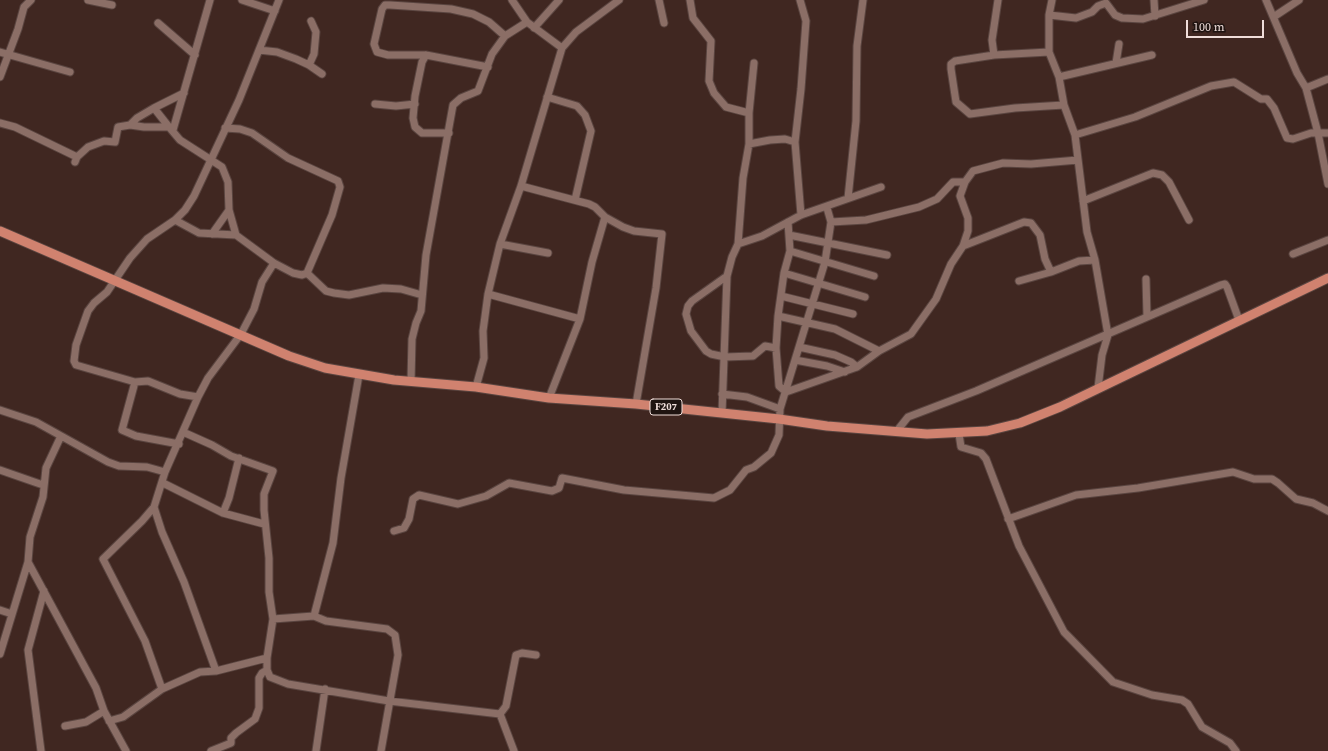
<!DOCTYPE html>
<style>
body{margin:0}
#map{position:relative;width:1328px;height:751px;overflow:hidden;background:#402721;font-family:"Source Serif 4",serif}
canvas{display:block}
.scale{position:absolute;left:1186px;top:20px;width:78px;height:18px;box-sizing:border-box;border:2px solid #efddd9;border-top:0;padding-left:5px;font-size:12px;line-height:14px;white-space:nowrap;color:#efddd9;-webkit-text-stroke:3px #1f1411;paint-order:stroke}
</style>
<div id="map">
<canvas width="1328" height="751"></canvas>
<div class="scale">100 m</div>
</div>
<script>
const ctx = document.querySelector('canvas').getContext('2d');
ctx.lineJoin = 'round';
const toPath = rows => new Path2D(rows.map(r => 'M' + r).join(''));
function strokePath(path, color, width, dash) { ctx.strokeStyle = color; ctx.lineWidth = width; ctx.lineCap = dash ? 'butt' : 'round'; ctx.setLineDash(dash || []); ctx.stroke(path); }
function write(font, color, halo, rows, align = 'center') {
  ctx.font = font + ' "Source Serif 4",serif'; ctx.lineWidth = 3.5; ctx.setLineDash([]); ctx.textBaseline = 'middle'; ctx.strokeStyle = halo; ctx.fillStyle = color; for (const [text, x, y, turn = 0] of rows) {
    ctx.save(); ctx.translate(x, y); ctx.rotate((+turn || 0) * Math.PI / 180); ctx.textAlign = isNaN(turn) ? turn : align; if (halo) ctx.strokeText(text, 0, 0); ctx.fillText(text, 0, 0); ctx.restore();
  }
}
const minor = toPath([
 [88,0,112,5],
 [242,0,275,11],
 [512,0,527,22,562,48],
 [659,0,664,23],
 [690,0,693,18,711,41,709,81,714,93,726,107,749,113],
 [800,0,806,21,801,89,795,142,801,215],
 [1052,0,1049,15,1049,52,1059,77,1064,105,1075,135,1087,232,1095,260,1108,335,1102,355,1098,388],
 [1154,0,1155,16],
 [1266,0,1297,73,1306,88,1318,133,1328,184],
 [1049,15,1076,18,1092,12,1098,6,1106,3,1115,15,1122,18,1143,19,1204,0],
 [1275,16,1299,0],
 [158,23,195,55],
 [534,28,559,0],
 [259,50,277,52,296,59,309,65,322,74],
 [0,52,70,72],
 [1049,52,994,55,955,61,951,64,951,69,956,102,970,114,1015,108,1064,105],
 [426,55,422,62,415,96,413,118,415,127,422,133,449,133],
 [994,55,992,40,998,0],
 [1116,63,1119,44],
 [309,65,314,54,316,32,311,21],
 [488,67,426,55,388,55,377,52,374,44,382,9,385,5,390,5,451,9,473,14,489,22,505,36],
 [0,77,18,29,24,7,31,0],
 [1059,77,1152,55],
 [1306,88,1328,79],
 [547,97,577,106,585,115,591,131,575,200],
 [375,104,396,106,415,104],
 [154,108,169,127],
 [0,123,15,127,77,157],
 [130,125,144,127,169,127,180,140,222,167,228,182,229,210,236,235],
 [225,128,240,129,252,133,288,158,338,181,340,187,332,215,307,273],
 [173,130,210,0],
 [1075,135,1135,117,1211,86,1234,82,1261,99,1267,99,1274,108,1287,138,1293,139,1311,133,1328,133],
 [749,144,770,140,785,139,795,142],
 [75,162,77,157,88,147,104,141,115,142,118,127,130,125,137,118,154,108,184,93],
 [521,186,589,204,595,207,605,217,623,227,634,231,662,234,656,288,636,404],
 [848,198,856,121,857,46,863,0],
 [1083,201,1153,173,1162,175,1169,182,1189,220],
 [175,220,199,233,236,235,274,263,293,273,302,275,307,273,326,291,334,293,349,295,383,288,401,289,422,295],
 [788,222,790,251,784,273,778,316,776,348,779,386,786,392,857,367,879,351,911,334,936,299,951,264,963,246,968,231,968,218,960,196,965,182,973,171,1003,163,1031,164,1078,160],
 [831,222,866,220,919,207,937,199,953,182,965,182],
 [212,234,229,210],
 [789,235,887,255],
 [500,244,548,253],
 [738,244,762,236,801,215,881,187],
 [963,246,1024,222,1031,223,1040,235,1045,259,1051,272],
 [790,251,874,276],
 [1293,254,1328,240],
 [784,273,865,297],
 [727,276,692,301,688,306,686,314,691,331,706,351,711,354,725,357,753,356,765,346,776,348],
 [1146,279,1147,316],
 [1019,281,1051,272,1079,261,1095,260],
 [488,294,580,319],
 [781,296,853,314],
 [778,316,835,329,879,351],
 [799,347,835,355,851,362,857,367],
 [795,360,827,366,845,372],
 [411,381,412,339,416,323,421,311,426,255,453,105,461,98,478,91,492,54,505,36,527,22],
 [135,382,122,430,136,436,179,444],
 [476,387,484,358,483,331,488,294,500,244,521,186,562,48,576,32,619,0],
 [722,394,747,397,780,409],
 [198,397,180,394,148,381,135,382,76,365,74,361,76,345,88,311,94,303,107,292,130,258,147,239,175,220,185,210,194,196,239,100,279,0],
 [549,398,580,319,592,262,605,217],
 [0,410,36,422,108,462,119,466,147,467,165,472],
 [722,413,727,276,732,257,738,244,743,178,749,144,749,113,754,63],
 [183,432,212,445,231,456,273,471,264,494,264,510,269,558,269,592,273,619,267,658,267,670,270,677,288,684,389,701,500,714],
 [896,432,908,417,976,391,1221,285,1225,284,1227,287,1239,320],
 [959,434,961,447,981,453,986,459,1019,546,1064,632,1113,682,1152,695,1182,700,1188,704,1202,727,1230,743,1236,751],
 [0,470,43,485],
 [163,483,223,513,264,524],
 [154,507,162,532,184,582,216,671],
 [223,513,229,498,239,458],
 [1008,519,1076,495,1138,488,1233,472,1254,479,1272,479,1278,483,1296,499,1313,503,1328,511],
 [394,531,404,528,409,519,413,499,419,495,458,504,486,496,509,483,552,491,559,488,562,478,624,490,714,498,730,490,746,470,754,467,771,453,779,435,780,409,825,262,831,222,827,208],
 [28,562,96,688,104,711,126,751],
 [0,610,12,614],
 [314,616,333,543,341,478,359,375],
 [273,619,314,616,326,621,387,629,395,635,398,655,381,751],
 [0,654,28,562,30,537,43,497,46,468,61,436],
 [162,689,145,641,103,559,142,521,154,507,165,472,198,397,208,378,241,334,254,309,262,282,274,263],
 [500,714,506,706,516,655,522,653,536,655],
 [500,714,514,751],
 [109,721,123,717,162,689,200,672,216,671,267,658],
 [65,726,86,722,104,711],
 [41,751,28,650,44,591],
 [211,751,231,743,231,738,236,733,255,719,259,708,259,678,262,673,267,670],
 [316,751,325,689]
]);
const major = toPath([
 [0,231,289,356,325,368,394,380,476,387,549,398,636,404,779,419,827,426,927,434,987,431,1020,423,1060,407,1328,278]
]);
const shields = [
 [666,407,32]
];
const shieldNames = [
 ["F207",666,407]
];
strokePath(minor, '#5a4540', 9);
strokePath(major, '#5a4540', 11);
strokePath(minor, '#8b6e66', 7);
strokePath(major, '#d0826f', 9);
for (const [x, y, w] of shields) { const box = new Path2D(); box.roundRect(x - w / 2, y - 8, w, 16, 3); ctx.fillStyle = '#1f1411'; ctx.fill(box); strokePath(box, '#efddd9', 1); }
write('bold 10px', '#efddd9', null, shieldNames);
</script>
